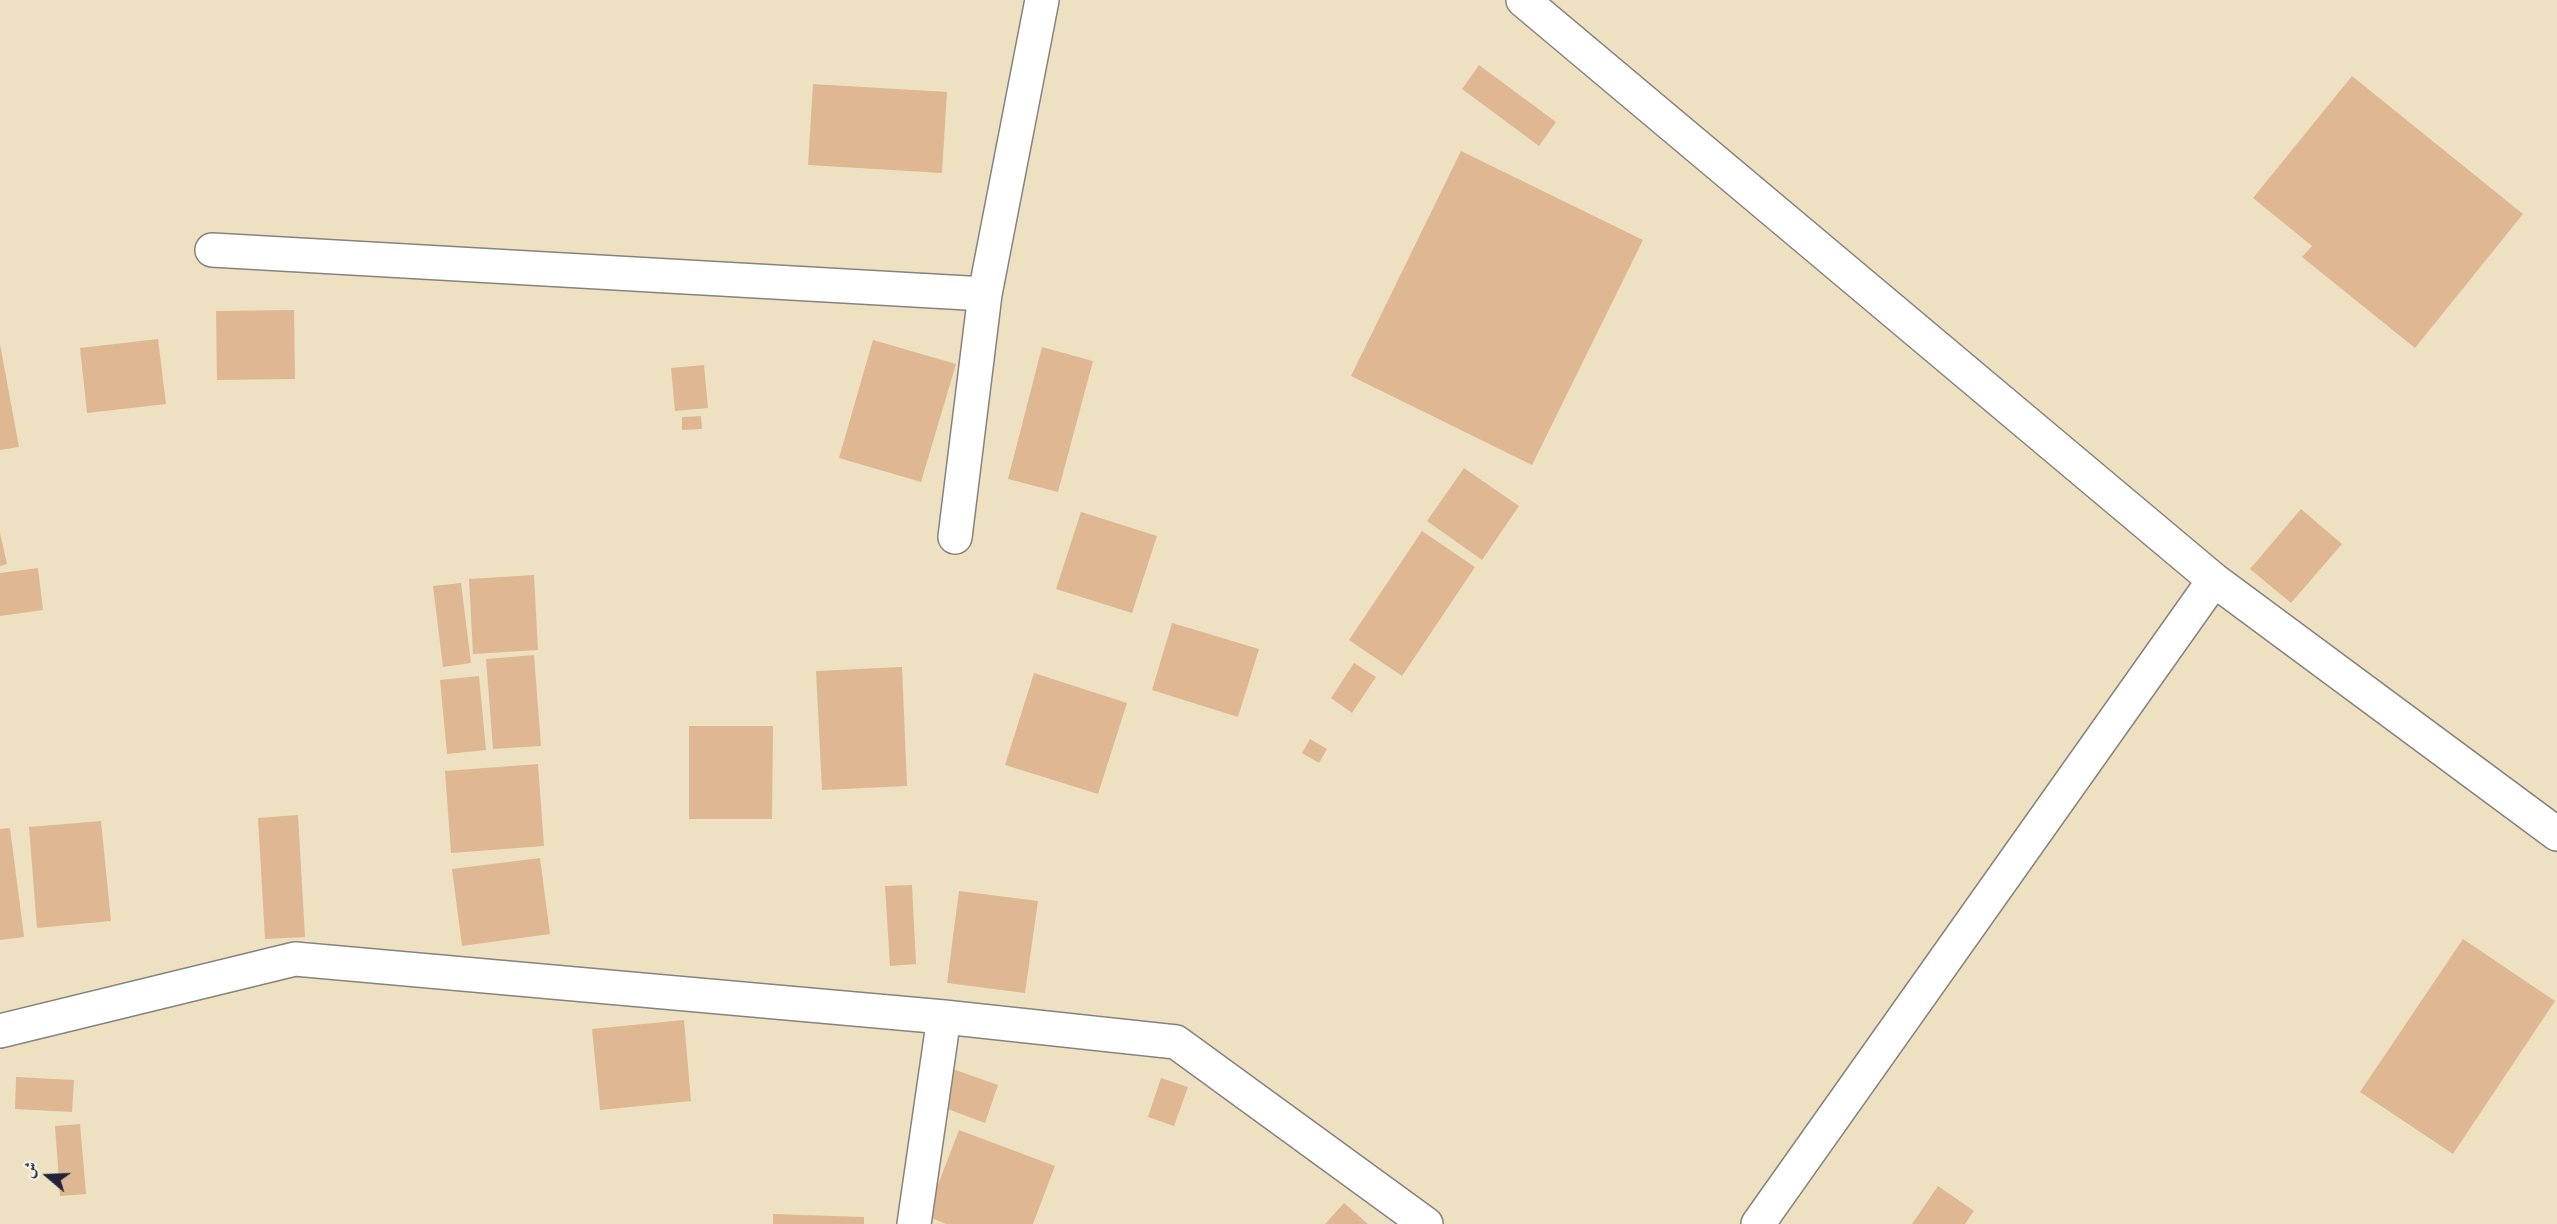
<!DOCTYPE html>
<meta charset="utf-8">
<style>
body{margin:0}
#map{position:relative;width:2557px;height:1224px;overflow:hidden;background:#ede1c2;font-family:"Old Standard TT",Amiri,serif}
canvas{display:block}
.north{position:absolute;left:18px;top:1146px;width:60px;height:60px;-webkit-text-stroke:4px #fbf7ec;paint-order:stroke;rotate:289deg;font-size:16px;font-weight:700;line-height:24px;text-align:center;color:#22223b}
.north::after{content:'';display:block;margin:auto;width:21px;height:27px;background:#22223b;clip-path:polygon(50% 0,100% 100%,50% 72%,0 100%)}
</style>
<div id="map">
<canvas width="2557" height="1224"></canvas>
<div class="north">ش</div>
</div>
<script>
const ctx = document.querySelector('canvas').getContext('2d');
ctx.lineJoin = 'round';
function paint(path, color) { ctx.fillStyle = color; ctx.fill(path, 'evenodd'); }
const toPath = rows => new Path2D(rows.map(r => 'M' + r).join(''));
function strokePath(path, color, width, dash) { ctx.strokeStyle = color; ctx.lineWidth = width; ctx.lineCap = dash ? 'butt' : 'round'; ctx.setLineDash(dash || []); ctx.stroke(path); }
const building = toPath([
 [1479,65,1556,122,1539,146,1462,89],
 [2352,76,2523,214,2415,348,2302,257,2312,246,2253,198],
 [813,84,947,92,942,173,808,165],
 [1461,151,1643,240,1532,465,1351,376],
 [294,310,295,379,217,380,216,311],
 [158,339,166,404,87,413,80,348],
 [873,340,956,364,921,482,839,458],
 [0,344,19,447,0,450],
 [1042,347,1093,361,1058,492,1008,479],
 [704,365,708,408,675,411,671,368],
 [701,416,702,429,682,430,682,417],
 [1464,468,1519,506,1482,560,1427,521],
 [2301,509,2342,544,2291,603,2250,569],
 [1081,512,1157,536,1132,613,1056,589],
 [1422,531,1475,567,1402,676,1349,640],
 [0,533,7,564,0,566],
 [38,568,43,610,0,616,0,573],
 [534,575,538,650,473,654,469,579],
 [461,583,471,663,443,667,433,586],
 [1172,623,1259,649,1238,717,1152,690],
 [534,655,541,746,493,749,486,659],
 [1354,663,1376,677,1352,713,1331,698],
 [902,667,907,786,822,790,816,671],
 [1034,673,1127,703,1098,794,1005,765],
 [479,676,486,750,447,754,440,680],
 [689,726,773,726,772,819,689,819],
 [1310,739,1327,749,1319,763,1302,753],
 [538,764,544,846,451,853,445,771],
 [298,815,305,937,265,939,258,818],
 [101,821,111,921,37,928,29,827],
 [10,828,24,937,0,940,0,829],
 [540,858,550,934,462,946,452,869],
 [912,885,916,964,890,966,885,886],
 [959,891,1038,901,1025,993,947,983],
 [2463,939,2555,1001,2453,1154,2360,1092],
 [684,1020,691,1101,600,1110,592,1029],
 [947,1067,998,1085,985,1123,934,1104],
 [16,1077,74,1080,72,1112,15,1109],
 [1161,1078,1188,1087,1174,1126,1148,1117],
 [80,1124,86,1194,60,1196,55,1126],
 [959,1130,1055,1166,1033,1224,946,1224,926,1216],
 [1938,1186,1974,1211,1965,1224,1912,1224],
 [1344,1203,1368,1224,1325,1224],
 [773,1214,864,1217,864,1224,773,1224]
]);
const minor = toPath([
 [1523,0,2214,580,2557,834],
 [212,250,985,294],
 [955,537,985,294,1042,0],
 [0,1031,295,959,944,1017,1176,1042,1426,1224],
 [914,1224,944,1017],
 [1758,1224,2214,580]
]);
paint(building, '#dfb893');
strokePath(minor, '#88827e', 36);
strokePath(minor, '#fff', 33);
</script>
